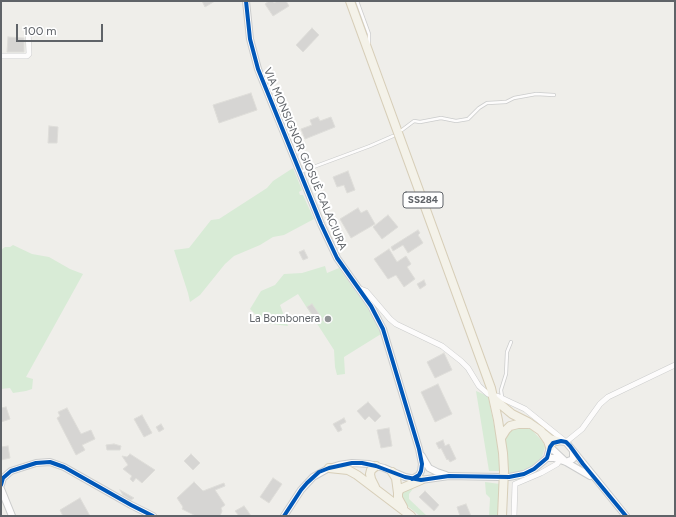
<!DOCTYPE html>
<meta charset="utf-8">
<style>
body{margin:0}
#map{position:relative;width:676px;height:517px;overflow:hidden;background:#efeeea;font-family:Figtree,sans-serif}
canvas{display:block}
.frame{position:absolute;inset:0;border:2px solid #5f6368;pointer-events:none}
.scale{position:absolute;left:16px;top:24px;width:87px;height:18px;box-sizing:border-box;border:2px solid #5f6368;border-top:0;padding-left:5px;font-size:12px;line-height:14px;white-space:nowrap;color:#5f6368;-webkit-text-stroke:3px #fff;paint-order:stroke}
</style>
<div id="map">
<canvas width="676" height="517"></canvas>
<div class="frame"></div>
<div class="scale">100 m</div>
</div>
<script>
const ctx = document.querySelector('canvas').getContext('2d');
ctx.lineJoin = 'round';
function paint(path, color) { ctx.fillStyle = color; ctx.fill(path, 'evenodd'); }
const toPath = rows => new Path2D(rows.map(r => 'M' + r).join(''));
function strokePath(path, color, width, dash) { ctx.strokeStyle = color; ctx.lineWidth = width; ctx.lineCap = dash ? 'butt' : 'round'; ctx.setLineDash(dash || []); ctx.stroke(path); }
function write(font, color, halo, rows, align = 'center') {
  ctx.font = font + ' Figtree,sans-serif'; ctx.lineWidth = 4; ctx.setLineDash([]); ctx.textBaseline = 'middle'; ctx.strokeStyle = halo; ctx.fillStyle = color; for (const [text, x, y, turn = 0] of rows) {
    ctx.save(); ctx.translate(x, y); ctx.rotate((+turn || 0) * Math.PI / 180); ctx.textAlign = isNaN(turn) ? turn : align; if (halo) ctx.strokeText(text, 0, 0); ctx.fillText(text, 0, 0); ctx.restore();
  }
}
const green = toPath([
 [293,168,302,190,299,192,300,195,303,195,314,219,284,235,273,237,260,245,234,256,225,264,200,295,190,302,188,293,174,250,189,248,211,220,219,219,267,188,273,181],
 [13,245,32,254,49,257,70,269,83,274,26,377,33,379,32,389,26,391,13,393,10,388,1,389,1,250,5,247,10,247],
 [325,266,327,273,339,268,367,307,376,322,381,334,344,357,345,374,337,375,335,367,334,350,298,294,280,305,288,326,264,323,250,309,261,291,275,285,284,274,302,273],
 [476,391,488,396,497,439,500,471,489,471],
 [514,427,525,427,532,430,543,442,545,447,542,457,531,467,518,472,508,474,505,439,507,433],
 [485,482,500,484,498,516,489,516,490,498,486,494],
 [415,486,409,494,409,499,427,516,420,516,401,501,402,491]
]);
const building = toPath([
 [202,1,215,1,205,7,202,1],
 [269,1,273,1,274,3,277,1,286,1,289,6,273,16,265,4,269,1],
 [312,28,319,35,303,52,296,45,312,28],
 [8,37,24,38,24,52,7,52,8,37],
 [251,93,257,110,219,123,213,105,251,93],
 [318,117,320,121,331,117,335,127,305,139,301,129,312,125,310,120,318,117],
 [49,126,58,127,57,143,48,143,49,126],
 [305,154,307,160,302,162,300,157,305,154],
 [348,171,355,190,347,193,344,185,337,187,333,177,348,171],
 [358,208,361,213,367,210,375,224,351,238,340,219,358,208],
 [388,215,398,227,382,239,373,227,388,215],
 [418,230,420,233,418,235,423,243,408,253,403,245,393,251,391,247,418,230],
 [389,249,397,262,406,256,411,264,407,267,415,279,404,287,396,275,388,279,374,259,389,249],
 [304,250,308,258,303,260,299,252,304,250],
 [424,280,426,285,420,289,417,284,424,280],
 [312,304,323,320,318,323,307,307,312,304],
 [444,353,452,370,435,378,427,362,444,353],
 [438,384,452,414,435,422,421,392,438,384],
 [368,402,381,416,375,422,369,416,365,420,357,411,368,402],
 [6,407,10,419,1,422,1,408,6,407],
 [67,408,81,434,91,430,95,439,82,445,85,450,76,455,57,418,60,416,58,412,67,408],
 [142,415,152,433,144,437,134,419,142,415],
 [344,418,346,422,340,425,342,430,338,432,333,424,344,418],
 [161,424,164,429,159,432,156,427,161,424],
 [389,428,392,446,381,448,377,430,389,428],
 [443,440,445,446,449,444,456,459,450,462,448,459,447,460,441,448,439,449,436,443,443,440],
 [114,444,121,446,120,450,107,450,106,445,114,444],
 [8,446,10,458,1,460,1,447,8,446],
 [130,454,155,470,142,483,136,478,133,482,130,479,132,476,123,469,128,465,122,456,127,457,130,454],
 [191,454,200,463,193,470,184,461,191,454],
 [273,478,282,484,269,503,260,497,273,478],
 [194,482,203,491,224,483,225,486,215,490,225,505,221,508,222,511,220,516,196,516,182,509,183,507,177,498,194,482],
 [120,490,134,498,131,500,123,495,120,490],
 [425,491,439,505,434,511,419,497,425,491],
 [80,498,90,516,63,516,60,510,80,498],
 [466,504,471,516,460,516,457,507,466,504],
 [244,506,247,510,251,516,239,516,235,511,244,506]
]);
const service = toPath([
 [357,1,369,34,369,44],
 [402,130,414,121,420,122,441,118,456,121,468,119,479,108,487,103,506,102,514,98,536,94,554,95],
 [300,172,370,146,393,136],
 [502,397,501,390,506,374,507,352,511,342]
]);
const minor = toPath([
 [1,56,27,56,29,54,28,30],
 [358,288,366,291,390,319,396,324,442,346,461,361,468,368,479,386,488,394],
 [497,396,525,409,566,442,582,429,600,404,608,397,675,365],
 [514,516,515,484,541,473,557,464,560,460]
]);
const tertiary = toPath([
 [246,1,250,39,258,69,321,224,337,258,371,306,383,329,419,449,422,464,421,471,419,475,412,479],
 [550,447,566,462,573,459,573,451],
 [422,456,429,468,437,472,446,475],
 [547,458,554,458,566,462,590,476],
 [509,477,524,474,534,469,547,458,550,447,553,443,557,441,566,442,626,516],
 [1,485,3,478,11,471,36,463,50,462,64,467,131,505,153,516],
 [1,489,12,516],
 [284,516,301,490,313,477,329,468,339,465,352,463,369,464,384,468,405,477,421,480,449,476,498,477]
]);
const primary = toPath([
 [350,1,491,388,498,420,503,453,504,471,502,516],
 [494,399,512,414,528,422,541,431,548,441,550,447],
 [544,434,550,439,557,441],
 [501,438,506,430,510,426,518,424,528,424],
 [329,468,348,470,357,475,411,516],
 [392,472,396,478,398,493],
 [375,487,371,479,370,474,371,470,376,466],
 [403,507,398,498,398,493,400,489,421,480]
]);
const cycleway = toPath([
 [246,1,250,39,258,69,321,224,337,258,371,306,383,329,419,449,422,464,421,471,419,475,412,479],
 [1,485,3,478,11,471,36,463,50,462,64,467,131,505,153,516],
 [284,516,301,490,307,483,319,472,329,468,352,463,362,463,376,466,405,477,421,480,449,476,509,477,524,474,534,469,547,458,550,447,553,443,561,441,566,442,570,446,583,464,626,516]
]);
const markers = [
 [328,319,4,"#919496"]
];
const shields = [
 [423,200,40]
];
const shieldNames = [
 ["SS284",423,200]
];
const streetNames = [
 ["VIA MONSIGNOR GIOSUÈ CALACIURA",305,159,67]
];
const poiNames = [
 ["La Bombonera",320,319]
];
paint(green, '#d8ebd6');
paint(building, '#d6d5d3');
strokePath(building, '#deddd9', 1);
strokePath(service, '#cbcccc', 4);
strokePath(minor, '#cbcccc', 6);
strokePath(tertiary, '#cbcccc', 8);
strokePath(primary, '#d7ceb8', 10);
strokePath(service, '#fdfcfc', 2.5);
strokePath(minor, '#fdfcfc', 5);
strokePath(tertiary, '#fdfcfc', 6);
strokePath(primary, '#f4f2e9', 8);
strokePath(cycleway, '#0057b8', 4);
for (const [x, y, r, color] of markers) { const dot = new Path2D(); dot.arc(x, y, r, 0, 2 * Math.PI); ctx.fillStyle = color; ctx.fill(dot); strokePath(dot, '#fff', 1.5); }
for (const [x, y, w] of shields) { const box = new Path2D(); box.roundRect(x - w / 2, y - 8, w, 16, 3); ctx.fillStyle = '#fff'; ctx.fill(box); strokePath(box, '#5f6368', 1); }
write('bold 10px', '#5f6368', null, shieldNames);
write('11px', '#5f6368', '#fff', streetNames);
write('11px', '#5f6368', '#fff', poiNames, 'right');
</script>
